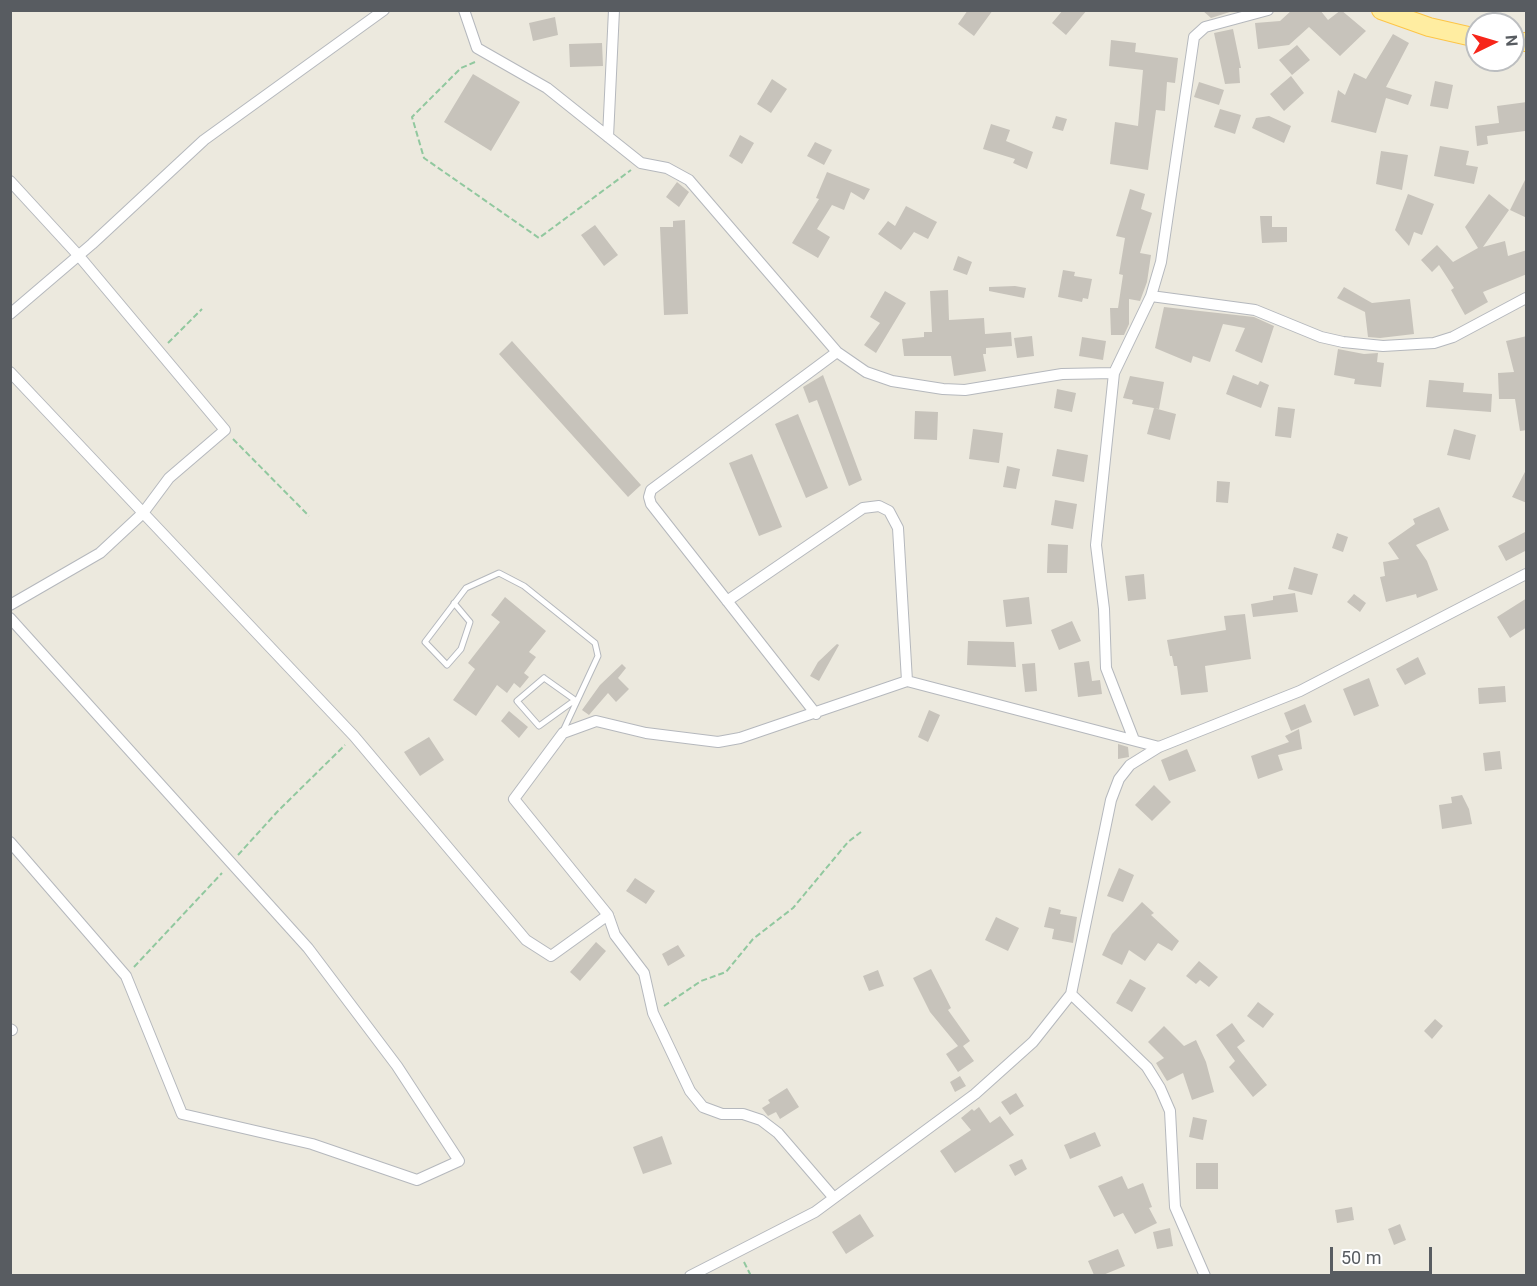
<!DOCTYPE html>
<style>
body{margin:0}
#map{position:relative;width:1537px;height:1286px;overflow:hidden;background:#ece9de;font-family:Roboto,sans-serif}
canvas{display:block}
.frame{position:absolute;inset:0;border:12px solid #585c61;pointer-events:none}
.north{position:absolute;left:1465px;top:12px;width:60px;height:60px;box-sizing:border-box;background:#fff;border:2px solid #bcbec0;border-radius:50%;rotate:85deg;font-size:16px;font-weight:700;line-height:24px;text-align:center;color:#585c61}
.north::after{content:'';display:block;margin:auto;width:21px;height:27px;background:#f7251a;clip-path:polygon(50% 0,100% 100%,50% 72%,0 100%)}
.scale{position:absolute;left:1330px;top:1247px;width:102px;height:27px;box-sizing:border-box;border:3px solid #585c61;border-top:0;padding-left:8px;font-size:18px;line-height:21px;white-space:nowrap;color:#585c61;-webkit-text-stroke:4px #fff;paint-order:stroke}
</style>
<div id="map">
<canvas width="1537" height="1286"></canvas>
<div class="frame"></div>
<div class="north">N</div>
<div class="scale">50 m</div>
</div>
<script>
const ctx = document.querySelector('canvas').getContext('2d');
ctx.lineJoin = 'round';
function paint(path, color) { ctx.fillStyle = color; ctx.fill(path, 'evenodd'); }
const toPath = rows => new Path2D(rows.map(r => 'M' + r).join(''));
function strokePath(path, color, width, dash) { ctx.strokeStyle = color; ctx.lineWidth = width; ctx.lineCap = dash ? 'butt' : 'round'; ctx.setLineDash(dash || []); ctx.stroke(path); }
const building = toPath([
 [968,10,993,10,974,36,958,24],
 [1063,10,1087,10,1066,35,1052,23],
 [1202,10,1236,10,1211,18],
 [1292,10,1320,10,1328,20,1341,10,1366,31,1340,56,1309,27,1289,45,1258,49,1255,23,1280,21],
 [555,17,558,35,533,41,529,23],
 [1233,29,1241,68,1239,68,1240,83,1225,84,1214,33],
 [1393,34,1409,43,1386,87,1412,95,1408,105,1386,98,1376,133,1331,122,1338,90,1345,95,1354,73,1366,79],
 [1111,40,1136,43,1135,52,1178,58,1175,83,1167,82,1165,111,1156,110,1148,170,1110,164,1115,122,1138,126,1143,70,1109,66],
 [602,43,603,66,570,67,569,44],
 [1297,45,1310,60,1292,75,1279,60],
 [473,74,520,102,491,151,444,122],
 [1291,76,1304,93,1284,111,1270,94],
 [772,79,787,89,771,113,757,104],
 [1435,81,1453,85,1448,109,1430,106],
 [1199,82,1224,90,1219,105,1194,97],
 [1527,102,1525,131,1487,136,1488,144,1477,146,1475,126,1499,123,1497,106],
 [1220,109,1241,115,1235,134,1214,127],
 [1056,116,1067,119,1063,131,1052,128],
 [1269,116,1291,126,1284,143,1252,128,1256,118],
 [991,124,1010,130,1006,141,1033,152,1027,169,1013,163,1015,159,983,149],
 [740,135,754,143,742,164,729,156],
 [815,142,832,150,824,165,807,156],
 [1440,146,1469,151,1466,165,1478,167,1474,184,1434,176],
 [1381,151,1408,155,1402,190,1376,184],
 [827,172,870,189,864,200,851,192,844,210,832,205,817,229,830,237,818,258,792,243,819,199,816,198],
 [1527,176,1527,218,1510,210],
 [677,182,689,192,679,207,666,197],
 [1130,189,1145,194,1141,209,1152,213,1140,253,1151,255,1147,282,1140,301,1129,299,1129,324,1124,335,1111,335,1110,308,1118,308,1123,275,1119,274,1125,238,1116,236],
 [1408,194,1434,204,1422,235,1414,232,1409,246,1395,230],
 [1489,194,1509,210,1483,247,1505,241,1508,256,1527,250,1527,274,1483,292,1488,302,1465,315,1451,290,1454,288,1439,265,1432,272,1421,260,1437,245,1453,262,1478,248,1465,227],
 [906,206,937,222,928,239,914,232,901,250,878,234,888,221,895,226],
 [1260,216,1272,216,1272,227,1287,227,1287,242,1262,243],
 [685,220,688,314,664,315,660,227,673,227,673,221],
 [595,225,618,255,604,266,581,235],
 [958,256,972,262,967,275,953,270],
 [1063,270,1075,272,1074,276,1092,279,1088,299,1083,298,1082,302,1058,297],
 [1015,286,1026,288,1024,298,989,291,989,287],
 [1344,287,1372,303,1410,299,1414,334,1380,338,1368,337,1365,312,1337,298],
 [948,290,949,320,984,318,985,334,1011,332,1012,346,986,348,986,354,983,354,986,371,954,376,951,356,904,356,902,339,924,337,924,332,932,332,930,291],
 [885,291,906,303,876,353,864,345,880,323,870,317],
 [1164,307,1254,317,1274,326,1262,363,1235,351,1245,328,1223,324,1210,362,1193,356,1191,363,1155,348],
 [1032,336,1034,356,1017,358,1014,338],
 [1527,336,1527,430,1520,431,1515,399,1499,399,1498,373,1514,372,1506,341],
 [1082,337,1106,341,1103,360,1079,356],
 [512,341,641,485,628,497,499,354],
 [1338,349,1364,354,1378,353,1377,362,1384,363,1381,387,1354,384,1355,379,1334,375],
 [823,375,862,480,849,486,817,400,809,403,803,387],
 [1233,375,1258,385,1260,381,1269,385,1261,408,1226,394],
 [1130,376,1164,382,1159,409,1132,404,1133,400,1123,398],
 [1429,380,1464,383,1463,392,1492,394,1491,412,1426,407],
 [1057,389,1076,393,1072,412,1054,408],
 [1278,407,1295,409,1291,438,1275,436],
 [1154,408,1176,414,1170,440,1147,434],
 [915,411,938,412,937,440,914,439],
 [798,414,828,488,806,498,775,424],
 [973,429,1003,433,999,463,969,459],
 [1454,429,1476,435,1470,460,1447,455],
 [1057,449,1088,455,1084,482,1052,476],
 [752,454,782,527,759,536,729,463],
 [1007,466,1020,469,1016,489,1003,487],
 [1527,468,1527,503,1512,497],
 [1217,481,1230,482,1228,503,1216,502],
 [1055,500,1077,504,1073,529,1051,525],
 [1439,507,1449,530,1416,545,1427,561,1438,590,1417,598,1416,594,1386,602,1380,577,1385,576,1383,562,1399,559,1388,543,1415,524,1413,519],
 [1527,531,1527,550,1506,561,1498,546],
 [1337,533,1348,537,1343,552,1332,548],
 [1048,544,1068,545,1067,573,1047,573],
 [1294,567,1318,574,1312,595,1288,589],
 [1144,574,1146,599,1128,601,1125,576],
 [1295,593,1298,612,1253,617,1251,604,1273,600,1273,596],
 [1354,594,1366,603,1360,612,1347,602],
 [505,597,546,631,529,652,536,657,524,673,529,677,520,688,514,683,507,693,497,685,476,716,453,700,475,669,468,663,500,622,491,615],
 [1029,597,1032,624,1006,627,1003,600],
 [1527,598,1527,627,1510,638,1497,617],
 [1245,614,1251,659,1205,666,1208,692,1181,695,1177,666,1174,666,1172,656,1170,656,1167,640,1226,630,1224,616],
 [1072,621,1081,641,1059,650,1051,630],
 [968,641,1014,642,1016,667,967,665],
 [837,644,839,645,819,681,810,676,818,662],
 [1418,657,1426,674,1405,685,1396,669],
 [1089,661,1092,681,1100,680,1102,694,1078,697,1074,663],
 [1035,663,1037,691,1025,692,1022,664],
 [622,664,626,668,618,678,629,689,616,702,608,693,589,715,582,710,600,685],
 [1369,678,1379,706,1354,716,1343,689],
 [1505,686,1506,702,1479,704,1478,688],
 [1305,704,1312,722,1291,731,1284,713],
 [929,710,940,715,928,742,918,737],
 [509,711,528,727,519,738,501,721],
 [1299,729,1302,749,1278,755,1283,770,1258,779,1251,756,1289,742,1285,736],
 [429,737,444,760,420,776,404,752],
 [1118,744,1128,747,1129,757,1118,759],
 [1187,749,1196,771,1169,781,1161,760],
 [1500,751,1502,769,1485,771,1483,753],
 [1154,785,1171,802,1152,821,1135,805],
 [1462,795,1469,809,1472,824,1442,829,1439,805,1452,803,1451,797],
 [1119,868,1134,875,1123,902,1107,896],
 [635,878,655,891,646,904,626,891],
 [1142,902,1154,913,1151,915,1179,941,1172,951,1158,943,1145,961,1129,950,1122,965,1102,955,1112,934],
 [1049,907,1061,910,1060,914,1077,917,1073,943,1052,939,1054,929,1044,927],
 [996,917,1019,928,1008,951,985,940],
 [596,942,606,951,580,981,570,972],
 [678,945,685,956,668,966,662,954],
 [1199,961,1218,977,1209,987,1200,980,1196,984,1186,976],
 [931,969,951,1008,948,1010,970,1041,963,1046,974,1061,958,1072,946,1054,958,1046,930,1012,913,978],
 [878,970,884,986,869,991,863,976],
 [1130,979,1146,988,1132,1012,1116,1003],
 [1258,1002,1274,1014,1263,1028,1247,1016],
 [1435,1019,1443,1026,1432,1039,1424,1031],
 [1232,1023,1245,1041,1237,1047,1267,1085,1253,1097,1229,1067,1235,1061,1216,1035],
 [1164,1026,1184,1046,1196,1040,1206,1062,1214,1092,1192,1100,1183,1073,1167,1081,1156,1063,1164,1058,1148,1042],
 [960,1076,966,1086,955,1092,950,1082],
 [787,1088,799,1107,780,1119,776,1112,768,1116,762,1108,770,1103,768,1100],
 [1016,1093,1024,1106,1010,1115,1001,1102],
 [979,1107,990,1123,1000,1116,1014,1135,955,1173,940,1151,971,1130,961,1118,972,1109,974,1111],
 [1193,1117,1207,1120,1203,1140,1189,1137],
 [1095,1132,1101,1146,1070,1159,1064,1145],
 [662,1136,672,1164,643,1174,633,1147],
 [1022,1159,1027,1169,1015,1176,1009,1165],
 [1196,1163,1218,1163,1218,1189,1196,1189],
 [1122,1176,1128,1189,1143,1183,1152,1207,1149,1208,1157,1223,1135,1234,1123,1213,1114,1217,1098,1186],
 [1352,1207,1354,1220,1337,1223,1335,1210],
 [860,1214,874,1236,846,1254,832,1232],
 [1400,1224,1406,1240,1394,1245,1388,1229],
 [1170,1228,1173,1246,1157,1249,1153,1232],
 [1118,1249,1125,1266,1103,1275,1094,1275,1088,1261]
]);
const path = toPath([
 [475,62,461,68,412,117,424,158,539,238,631,170],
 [168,343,202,309],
 [233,439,309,516],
 [238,855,278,811,345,745],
 [134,967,222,873],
 [664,1006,701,981,726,972,753,939,793,908,848,842,861,832],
 [744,1262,751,1276]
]);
const lane = toPath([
 [454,603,470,622,461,649,447,665,425,642,466,588,499,573,524,586,595,643,598,656,563,731],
 [544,678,575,700,539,726,517,701,544,678]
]);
const street = toPath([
 [464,10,477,48,547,88,641,163,667,168,689,180,837,352,866,372,892,381,943,389,965,390,1062,374,1114,373],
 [608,137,614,10],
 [10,181,79,256,225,430,169,478,143,513,100,553,10,605],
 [1151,296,1255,310,1321,337,1343,342,1383,346,1434,343,1453,337,1526,298],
 [10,314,92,244,204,140,384,10],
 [10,372,354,736,526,940,551,956,608,915],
 [727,601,863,508,879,506,889,511,898,528,907,681],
 [10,618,308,948,397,1066,459,1161,417,1180,312,1144,182,1114,126,976,10,842],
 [816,714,651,504,649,497,651,490,837,352],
 [1134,740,1106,668,1104,609,1096,545,1114,373,1151,296,1161,262,1194,37,1205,27,1268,10],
 [1071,994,1147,1067,1160,1088,1170,1111,1175,1207,1205,1276],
 [10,1029,12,1030],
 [834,1198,778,1133,761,1120,743,1114,722,1114,703,1107,690,1091,653,1013,644,973,615,935,608,915,514,799,563,733,596,721,646,733,718,742,740,738,907,681,1159,747],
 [690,1276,815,1212,975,1094,1033,1042,1071,994,1111,800,1119,779,1130,765,1159,747,1300,691,1526,574]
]);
const primary = toPath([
 [1381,10,1429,27,1477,38],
 [1513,42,1526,42]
]);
paint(building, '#c7c3bb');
strokePath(lane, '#b5b8bd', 7);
strokePath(street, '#b5b8bd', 12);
strokePath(primary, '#fdc547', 20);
strokePath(path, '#91c89f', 2, [6, 3]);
strokePath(lane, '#fff', 5);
strokePath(street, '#fff', 10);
strokePath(primary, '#ffeda1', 18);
</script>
